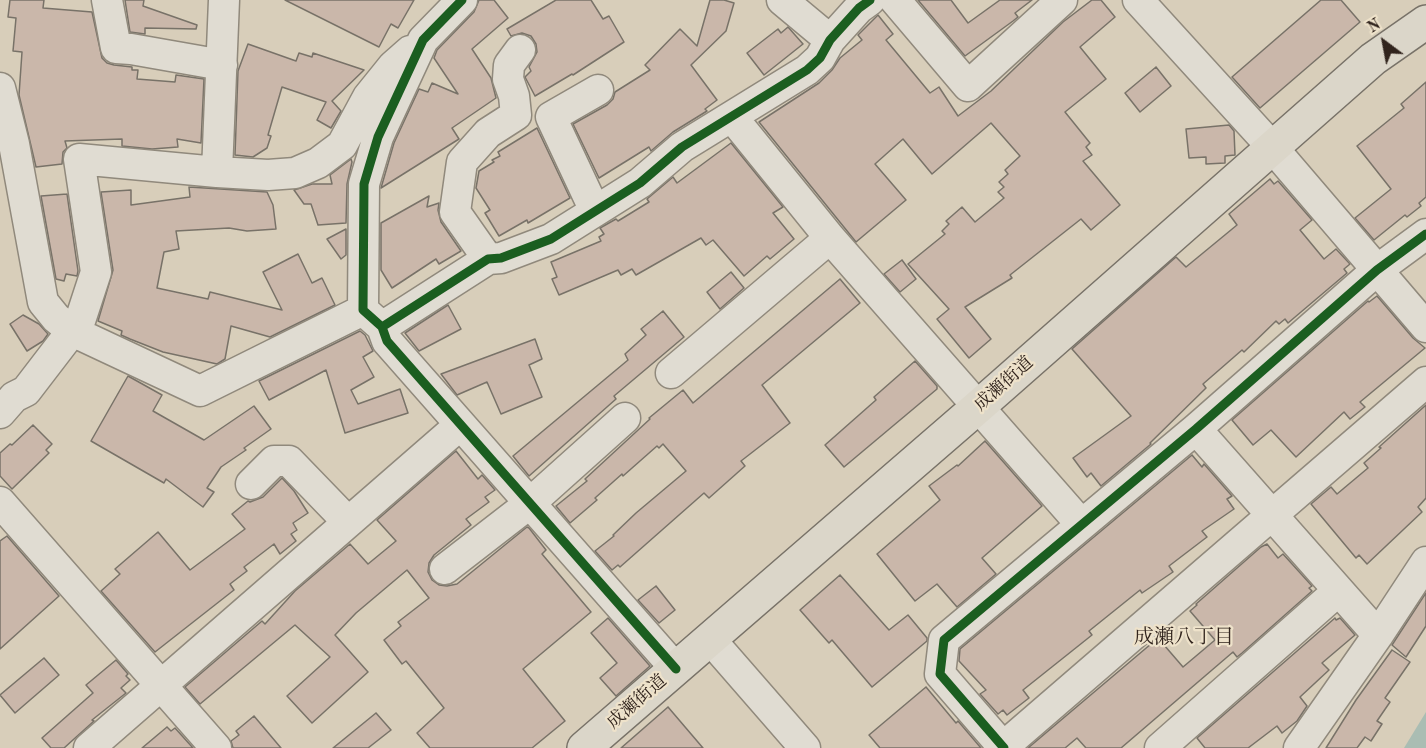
<!DOCTYPE html>
<meta charset="utf-8">
<style>
body{margin:0}
#map{position:relative;width:1426px;height:748px;overflow:hidden;background:#d8ceba;font-family:"Old Standard TT",serif}
canvas{display:block}
.north{position:absolute;left:1354px;top:12px;width:60px;height:60px;-webkit-text-stroke:4px #eee2ca;paint-order:stroke;rotate:328deg;font-size:16px;font-weight:700;line-height:24px;text-align:center;color:#31241d}
.north::after{content:'';display:block;margin:auto;width:21px;height:27px;background:#31241d;clip-path:polygon(50% 0,100% 100%,50% 72%,0 100%)}
</style>
<div id="map">
<canvas width="1426" height="748"></canvas>
<div class="north">N</div>
</div>
<script>
const ctx = document.querySelector('canvas').getContext('2d');
ctx.lineJoin = 'round';
function paint(path, color) { ctx.fillStyle = color; ctx.fill(path, 'evenodd'); }
const toPath = rows => new Path2D(rows.map(r => 'M' + r).join(''));
function strokePath(path, color, width, dash) { ctx.strokeStyle = color; ctx.lineWidth = width; ctx.lineCap = dash ? 'butt' : 'round'; ctx.setLineDash(dash || []); ctx.stroke(path); }
function write(font, color, halo, rows, align = 'center') {
  ctx.font = font + ' "Old Standard TT","Noto Serif JP",serif'; ctx.lineWidth = 4.5; ctx.setLineDash([]); ctx.textBaseline = 'middle'; ctx.strokeStyle = halo; ctx.fillStyle = color; for (const [text, x, y, turn = 0] of rows) {
    ctx.save(); ctx.translate(x, y); ctx.rotate((+turn || 0) * Math.PI / 180); ctx.textAlign = isNaN(turn) ? turn : align; if (halo) ctx.strokeText(text, 0, 0); ctx.fillText(text, 0, 0); ctx.restore();
  }
}
const water = toPath([
 [1426,712,1426,748,1404,748]
]);
const building = toPath([
 [10,0,44,0,43,8,92,12,102,58,107,63,114,65,132,67,132,70,138,70,137,79,175,82,176,75,204,79,201,143,177,139,178,147,152,149,122,146,122,139,65,141,67,148,63,152,62,164,36,167,19,95,22,52,13,51,16,18,8,17,10,0],
 [125,0,144,0,143,6,197,25,196,29,145,28,145,34,130,32,125,0],
 [285,0,414,0,398,28,391,24,379,47,285,0],
 [479,0,494,0,508,18,472,49,491,78,496,98,452,128,459,139,381,188,394,143,419,89,428,92,432,83,458,94,434,58,437,50,474,12,479,0],
 [556,0,591,0,603,19,609,16,624,42,573,75,572,74,535,96,525,77,531,71,529,67,537,52,536,44,531,36,522,33,511,36,507,29,556,0],
 [710,0,724,0,734,3,726,31,691,65,717,100,705,109,707,111,673,132,651,151,649,147,599,178,573,124,607,105,613,99,615,92,650,70,645,65,680,29,697,46,710,0],
 [918,0,951,0,968,23,1000,0,1032,0,1015,13,1018,17,1013,21,965,56,918,0],
 [1092,0,1101,0,1115,17,1080,47,1106,79,1065,112,1090,143,1086,147,1092,155,1083,161,1120,205,1091,230,1081,219,1010,275,1012,278,965,307,991,339,969,358,937,319,949,309,908,264,945,234,942,231,949,224,946,221,962,207,975,222,1004,198,998,192,1004,187,999,182,1008,174,1005,170,1020,156,991,123,932,174,903,139,875,164,906,200,856,242,759,122,819,83,832,70,840,58,862,40,858,35,878,15,893,34,886,40,930,93,939,87,958,116,991,91,1063,22,1092,0],
 [1321,0,1341,0,1360,22,1260,108,1232,77,1321,0],
 [788,27,803,44,764,75,747,53,778,29,781,33,788,27],
 [248,44,296,61,299,53,312,57,313,53,364,70,332,101,341,111,331,128,317,120,326,102,282,87,268,135,271,136,267,148,253,157,235,155,238,71,248,44],
 [1156,67,1171,86,1140,112,1125,93,1156,67],
 [1426,82,1426,197,1419,203,1421,206,1407,217,1405,215,1374,240,1355,218,1391,189,1357,146,1404,108,1401,104,1426,82],
 [1229,125,1234,131,1235,155,1225,156,1225,163,1206,164,1206,157,1189,158,1186,129,1229,125],
 [537,128,570,198,528,223,527,220,499,236,485,213,490,210,476,188,479,171,494,162,492,160,500,156,498,152,537,128],
 [731,143,783,207,773,213,794,239,770,259,767,256,744,276,713,240,706,245,701,238,636,275,632,269,621,275,618,270,559,295,552,279,557,277,551,262,601,241,599,237,604,234,600,228,616,219,618,221,649,202,647,199,673,177,677,183,731,143],
 [351,159,352,162,347,184,346,223,318,225,311,204,304,204,294,190,312,184,332,184,330,175,351,159],
 [1270,179,1274,184,1278,181,1312,220,1300,230,1324,259,1336,249,1350,264,1344,269,1347,273,1288,323,1285,319,1279,324,1276,321,1244,352,1242,350,1203,384,1206,388,1150,443,1151,444,1101,486,1091,473,1087,477,1073,458,1131,416,1072,349,1176,257,1186,267,1237,225,1229,214,1270,179],
 [189,187,267,192,273,205,276,229,247,231,229,228,176,231,179,249,164,252,157,288,208,299,210,292,282,310,263,272,298,254,312,283,322,278,335,305,270,337,231,326,225,359,217,364,163,352,130,339,121,335,122,331,98,321,113,270,101,192,131,190,131,205,190,197,189,187],
 [67,194,78,271,77,276,66,274,64,281,56,279,41,196,67,194],
 [429,196,427,207,439,203,438,210,441,222,461,251,439,264,436,259,392,288,381,270,381,223,429,196],
 [346,229,346,255,341,259,327,239,346,229],
 [902,260,916,279,900,292,884,274,902,260],
 [731,272,744,288,720,309,707,292,731,272],
 [840,279,860,303,762,385,790,423,741,461,745,466,709,498,704,493,620,567,618,565,612,570,595,551,614,536,613,535,636,513,686,471,663,444,659,448,657,446,623,476,622,474,595,498,597,500,570,523,556,506,587,481,585,479,650,419,649,418,683,390,693,403,840,279],
 [1377,296,1413,338,1425,348,1360,402,1365,407,1350,419,1344,412,1296,457,1271,430,1253,445,1232,420,1368,301,1369,302,1377,296],
 [448,305,461,329,419,351,405,333,448,305],
 [663,311,684,337,614,396,616,399,529,476,513,456,628,360,625,354,646,335,641,329,663,311],
 [23,315,39,324,48,334,43,341,27,351,10,324,23,315],
 [360,331,365,335,373,351,363,357,374,377,351,390,358,404,400,389,408,413,345,433,326,370,269,400,259,381,360,331],
 [535,339,542,359,529,365,542,397,501,414,487,382,457,395,441,374,535,339],
 [915,361,937,386,937,389,844,467,825,445,876,400,874,397,915,361],
 [128,376,162,395,153,411,204,440,254,406,271,429,244,448,246,450,221,467,207,488,214,492,203,507,166,479,164,483,91,441,128,376],
 [1426,405,1426,498,1418,507,1422,512,1367,564,1359,555,1356,558,1311,504,1331,487,1337,494,1368,468,1364,463,1381,448,1379,447,1426,405],
 [33,425,52,444,46,450,49,453,12,489,0,476,0,453,10,444,12,445,33,425],
 [985,441,1042,506,982,558,996,574,957,607,937,584,915,601,877,554,940,500,929,486,957,465,958,466,985,441],
 [456,451,478,479,482,475,495,490,485,497,489,502,466,519,471,525,434,555,429,563,428,572,432,580,439,585,447,586,457,584,527,527,529,528,546,550,542,554,591,612,523,669,565,721,532,748,430,748,417,733,444,708,406,661,402,664,384,640,401,626,398,622,429,598,407,570,356,613,335,635,368,672,312,723,287,696,330,657,295,625,200,704,185,687,262,621,265,624,295,591,350,544,368,564,396,541,377,520,456,451],
 [1192,455,1202,467,1204,464,1232,496,1227,499,1234,509,1202,531,1207,537,1169,566,1173,572,1142,593,1140,590,1089,631,1092,635,1023,690,1029,698,1007,715,1003,710,998,714,980,694,986,690,959,661,960,649,1192,455],
 [282,478,294,491,308,513,293,523,297,530,291,534,296,541,280,554,274,544,244,567,247,571,230,584,234,590,155,652,101,591,120,574,115,569,158,532,190,570,245,529,232,514,248,501,250,502,263,497,282,478],
 [7,536,59,596,0,649,0,541,7,536],
 [1267,544,1278,558,1283,554,1312,586,1309,588,1312,591,1242,653,1237,657,1233,652,1121,748,1086,748,1077,738,1065,748,1028,748,1158,638,1183,667,1215,640,1190,611,1197,605,1196,604,1261,547,1267,544],
 [840,575,889,630,908,615,927,638,927,641,872,687,832,640,829,643,800,610,840,575],
 [656,586,675,610,659,623,638,600,656,586],
 [1426,593,1426,626,1406,657,1392,645,1426,593],
 [608,618,650,666,616,696,600,678,617,663,591,633,608,618],
 [1335,618,1336,620,1340,618,1355,635,1322,663,1329,670,1300,697,1307,706,1297,721,1282,733,1277,726,1248,748,1205,748,1197,738,1335,618],
 [1392,650,1410,662,1385,698,1390,702,1377,721,1382,724,1371,741,1365,737,1357,748,1326,748,1356,700,1392,650],
 [44,658,59,675,15,713,0,695,44,658],
 [116,660,128,674,126,676,130,680,121,688,126,693,92,720,94,721,64,748,51,748,42,738,93,693,86,685,116,660],
 [926,687,956,723,958,721,981,748,880,748,869,735,926,687],
 [668,707,703,748,621,748,668,707],
 [376,713,391,730,368,748,333,748,376,713],
 [254,716,281,748,233,748,231,741,239,735,236,731,254,716],
 [167,727,171,731,175,728,193,748,142,748,167,727]
]);
const minor = toPath([
 [107,0,116,48,131,49,222,65],
 [462,0,423,40,378,137,364,184,363,310,382,327,387,341,676,669],
 [782,0,830,40],
 [895,0,968,86,1062,0],
 [1138,0,1272,147,1426,327],
 [0,88,14,144,43,302,56,318,72,331,200,391,363,310],
 [732,117,830,238,1081,524],
 [217,172,224,0],
 [595,211,551,117,598,90],
 [488,259,455,212,462,162,488,133,516,115,514,96,508,79,509,65,520,50],
 [382,327,488,259,501,258,551,239,640,183,682,147,807,70,820,58,830,40,859,8,870,0],
 [76,333,96,272,79,159,217,172,268,175,295,173,318,163,342,145,368,97,393,66,410,51],
 [671,373,830,238],
 [0,413,14,397,26,391,72,331],
 [1196,429,1378,635],
 [251,484,274,461,289,461,348,522],
 [0,502,216,748],
 [445,569,529,504,625,418],
 [710,639,805,748],
 [89,748,460,425],
 [1002,748,1426,382],
 [1004,748,940,674,944,640,1196,429,1377,270,1426,234],
 [1160,748,1338,591],
 [1299,748,1378,635,1426,562]
]);
const major = toPath([
 [584,748,978,407,1373,59,1426,22]
]);
const cycleway = toPath([
 [462,0,423,40,378,137,364,184,363,310,382,327,387,341,676,669],
 [382,327,488,259,501,258,551,239,640,183,682,147,807,70,820,58,830,40,859,8,870,0],
 [1004,748,940,674,944,640,1196,429,1377,270,1426,234]
]);
const streetNames = [
 ["成瀬街道",1004,384,-42],
 ["成瀬街道",637,702,-41]
];
const neighbourhoodNames = [
 ["成瀬八丁目",1184,638]
];
paint(water, '#aabdb3');
paint(building, '#cab7aa');
strokePath(building, '#787268', 1.5);
strokePath(minor, '#90897c', 33);
strokePath(major, '#787268', 36);
strokePath(minor, '#e0dcd2', 30);
strokePath(major, '#dbd6c9', 33);
strokePath(cycleway, '#1b5e20', 9);
write('18px', '#31241d', '#eee2ca', streetNames);
write('20px', '#31241d', '#eee2ca', neighbourhoodNames);
</script>
